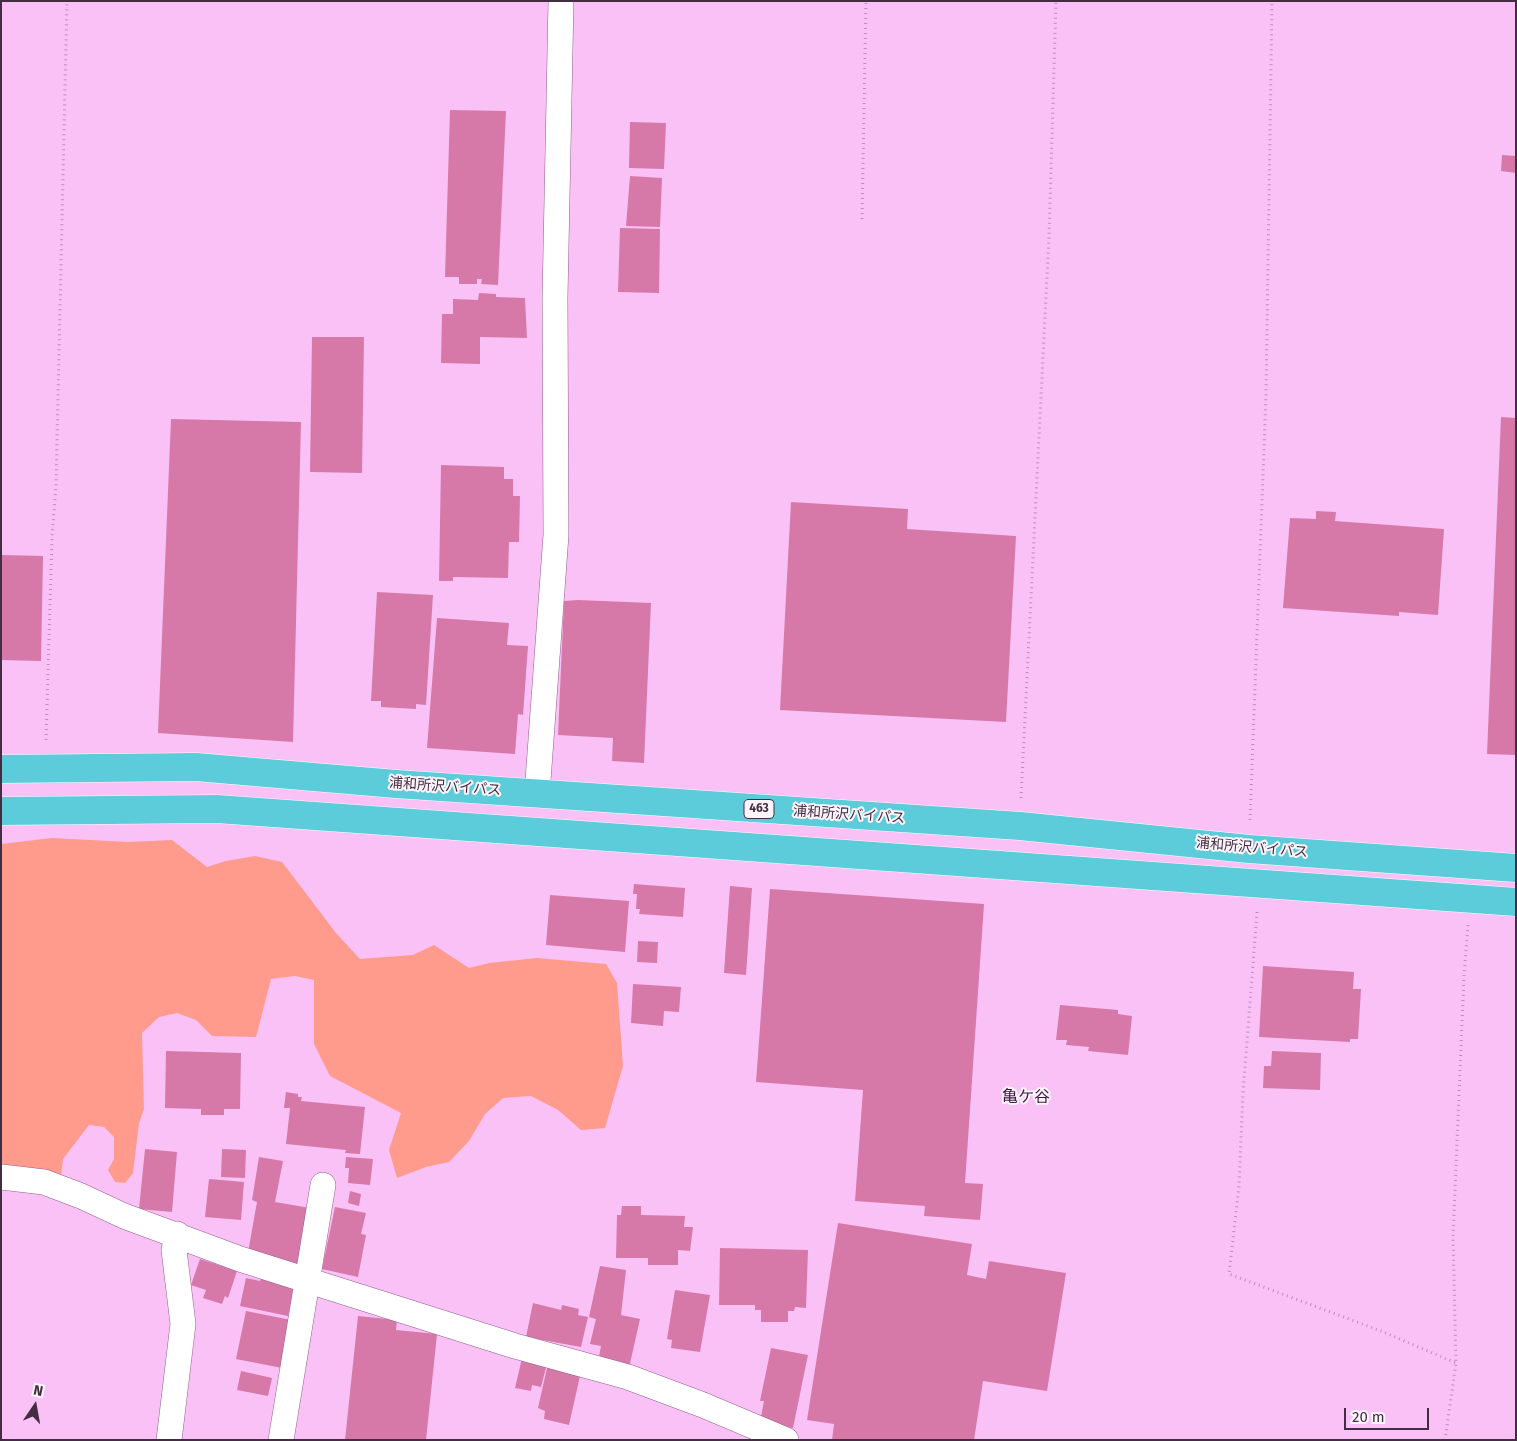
<!DOCTYPE html>
<meta charset="utf-8">
<style>
body{margin:0}
#map{position:relative;width:1517px;height:1441px;overflow:hidden;background:#fac1f6;font-family:"Fira Sans",sans-serif}
canvas{display:block}
.frame{position:absolute;inset:0;border:2px solid #442d42;pointer-events:none}
.north{position:absolute;left:10px;top:1381px;width:50px;height:50px;-webkit-text-stroke:4px #fbf5fb;paint-order:stroke;rotate:12deg;font-size:14px;font-weight:700;line-height:20px;text-align:center;color:#442d42}
.north::after{content:'';display:block;margin:auto;width:18px;height:22px;background:#442d42;clip-path:polygon(50% 0,100% 100%,50% 72%,0 100%)}
.scale{position:absolute;left:1344px;top:1408px;width:85px;height:22px;box-sizing:border-box;border:2px solid #442d42;border-top:0;padding-left:6px;font-size:15px;line-height:18px;white-space:nowrap;color:#442d42;-webkit-text-stroke:4px #fbf5fb;paint-order:stroke}
</style>
<div id="map">
<canvas width="1517" height="1441"></canvas>
<div class="frame"></div>
<div class="north">N</div>
<div class="scale">20 m</div>
</div>
<script>
const ctx = document.querySelector('canvas').getContext('2d');
ctx.lineJoin = 'round';
function paint(path, color) { ctx.fillStyle = color; ctx.fill(path, 'evenodd'); }
const toPath = rows => new Path2D(rows.map(r => 'M' + r).join(''));
function strokePath(path, color, width, dash) { ctx.strokeStyle = color; ctx.lineWidth = width; ctx.lineCap = dash ? 'butt' : 'round'; ctx.setLineDash(dash || []); ctx.stroke(path); }
function write(font, color, halo, rows, align = 'center') {
  ctx.font = font + ' "Fira Sans","Noto Sans JP",sans-serif'; ctx.lineWidth = 4; ctx.setLineDash([]); ctx.textBaseline = 'middle'; ctx.strokeStyle = halo; ctx.fillStyle = color; for (const [text, x, y, turn = 0] of rows) {
    ctx.save(); ctx.translate(x, y); ctx.rotate((+turn || 0) * Math.PI / 180); ctx.textAlign = isNaN(turn) ? turn : align; if (halo) ctx.strokeText(text, 0, 0); ctx.fillText(text, 0, 0); ctx.restore();
  }
}
const green = toPath([
 [52,838,128,842,172,840,207,867,226,861,255,856,282,862,336,933,360,959,413,955,434,945,469,968,489,963,537,958,606,964,617,983,623,1066,605,1128,581,1130,558,1110,531,1096,503,1098,485,1114,469,1141,449,1162,426,1167,397,1178,389,1150,401,1113,330,1076,314,1044,314,980,295,976,271,979,256,1037,212,1036,196,1020,177,1013,159,1017,142,1033,144,1109,139,1123,133,1173,125,1183,115,1182,108,1170,114,1159,114,1137,104,1127,89,1125,63,1159,61,1176,1,1171,1,844]
]);
const building = toPath([
 [450,110,506,111,498,285,481,284,482,279,477,279,477,284,459,284,459,277,445,277],
 [630,122,666,123,664,169,629,168],
 [1502,155,1516,156,1516,173,1501,171],
 [630,176,662,178,660,227,626,226],
 [620,228,660,229,659,293,618,292],
 [479,293,496,294,496,297,525,298,527,338,480,337,480,364,441,363,442,314,453,314,453,299,478,300],
 [312,337,364,337,362,473,310,472],
 [1501,417,1516,418,1516,755,1487,754],
 [171,419,301,422,293,742,158,733],
 [441,465,504,467,504,479,513,479,513,496,520,496,519,542,509,542,508,578,453,577,453,581,439,581],
 [791,502,908,509,907,529,1016,536,1006,722,780,710],
 [1316,511,1336,512,1335,521,1444,529,1438,615,1399,612,1399,616,1283,608,1290,518,1316,519],
 [1,555,43,556,41,661,1,660],
 [377,592,433,595,426,705,416,704,416,709,381,707,381,701,371,701],
 [578,600,651,603,644,763,612,761,613,738,558,735,564,601],
 [437,618,509,623,507,645,528,646,523,715,518,714,515,754,427,748],
 [634,884,685,888,683,917,639,914,640,909,636,909,637,894,633,894],
 [730,886,752,888,746,975,724,973],
 [770,889,984,904,965,1183,983,1184,980,1220,924,1216,925,1206,855,1201,863,1090,756,1082],
 [550,895,629,901,625,952,546,945],
 [638,941,658,942,657,963,637,962],
 [1263,966,1354,972,1353,989,1361,989,1358,1039,1350,1039,1350,1042,1259,1037],
 [633,984,681,987,679,1012,664,1011,663,1026,631,1023],
 [1060,1005,1118,1010,1118,1014,1132,1016,1128,1055,1088,1051,1089,1047,1066,1045,1067,1040,1056,1040],
 [166,1051,241,1053,240,1109,224,1109,224,1115,201,1115,201,1109,165,1108],
 [1272,1051,1321,1053,1320,1090,1263,1088,1264,1066,1271,1066],
 [286,1092,298,1094,298,1097,302,1097,301,1101,365,1107,360,1154,345,1153,346,1150,286,1144,290,1108,284,1108],
 [145,1149,177,1152,172,1212,139,1209],
 [222,1149,246,1150,245,1178,221,1177],
 [259,1157,283,1161,275,1202,310,1208,300,1267,247,1258,257,1202,252,1200],
 [346,1157,373,1159,370,1185,348,1183,349,1168,345,1168],
 [209,1179,244,1182,241,1220,205,1217],
 [350,1191,361,1194,359,1206,348,1203],
 [622,1206,641,1206,641,1215,685,1216,684,1227,693,1227,690,1251,678,1250,678,1265,648,1265,648,1258,616,1258,617,1215,621,1215],
 [335,1207,366,1213,361,1234,366,1235,358,1277,322,1269],
 [838,1223,972,1244,967,1275,986,1279,989,1261,1066,1273,1047,1391,983,1381,974,1440,832,1440,834,1424,807,1420],
 [720,1248,808,1250,806,1308,795,1307,794,1311,788,1311,788,1322,761,1322,761,1310,755,1310,755,1305,719,1305],
 [200,1259,237,1271,228,1298,225,1296,222,1304,203,1298,206,1290,191,1285],
 [600,1266,626,1270,621,1315,640,1319,629,1368,598,1362,601,1346,590,1344,596,1319,589,1317],
 [246,1278,260,1281,261,1278,295,1285,288,1316,240,1306],
 [675,1290,710,1295,700,1352,671,1348,672,1340,667,1339],
 [533,1303,561,1310,562,1305,579,1309,578,1315,588,1317,581,1347,526,1337],
 [246,1311,291,1320,282,1368,236,1359],
 [358,1316,397,1320,396,1330,437,1334,426,1440,345,1440],
 [771,1348,808,1355,793,1428,760,1422,764,1401,760,1401],
 [523,1354,548,1360,541,1387,532,1385,531,1391,515,1388],
 [549,1359,582,1367,569,1425,544,1419,545,1411,538,1408],
 [241,1371,272,1378,268,1396,237,1390]
]);
const path = toPath([
 [862,219,866,1],
 [46,740,52,536,56,486,67,1],
 [1021,798,1049,237,1056,1],
 [1250,820,1266,395,1272,1],
 [1257,912,1243,1093,1239,1186,1229,1274,1381,1331,1456,1363],
 [1445,1440,1456,1363,1453,1237,1464,976,1468,925]
]);
const minor = toPath([
 [537,794,556,535,555,297,561,1],
 [1,1177,44,1182,81,1196,124,1216,240,1259,515,1346,628,1377,703,1405,786,1440],
 [169,1440,183,1324,174,1250,177,1234],
 [281,1440,323,1185]
]);
const trunk = toPath([
 [1,769,196,767,396,784,1020,826,1249,849,1516,868],
 [1,811,217,809,1516,902]
]);
const shields = [
 [759,809,30]
];
const shieldNames = [
 ["463",759,809]
];
const streetNames = [
 ["浦和所沢バイパス",445,787,4],
 ["浦和所沢バイパス",849,815,4],
 ["浦和所沢バイパス",1252,848,5]
];
const quarterNames = [
 ["亀ケ谷",1026,1098]
];
paint(green, '#fe9b8d');
paint(building, '#d679a9');
strokePath(minor, '#915e8f', 26);
strokePath(trunk, '#fff', 29);
strokePath(path, '#bc8eb9', 3, [1, 4]);
strokePath(minor, '#fff', 25);
strokePath(trunk, '#5cccdb', 28);
for (const [x, y, w] of shields) { const box = new Path2D(); box.roundRect(x - w / 2, y - 9.5, w, 19, 4); ctx.fillStyle = '#fbf5fb'; ctx.fill(box); strokePath(box, '#442d42', 1); }
write('bold 12px', '#442d42', null, shieldNames);
write('14px', '#442d42', '#fbf5fb', streetNames);
write('16px', '#451844', '#fbf5fb', quarterNames);
</script>
